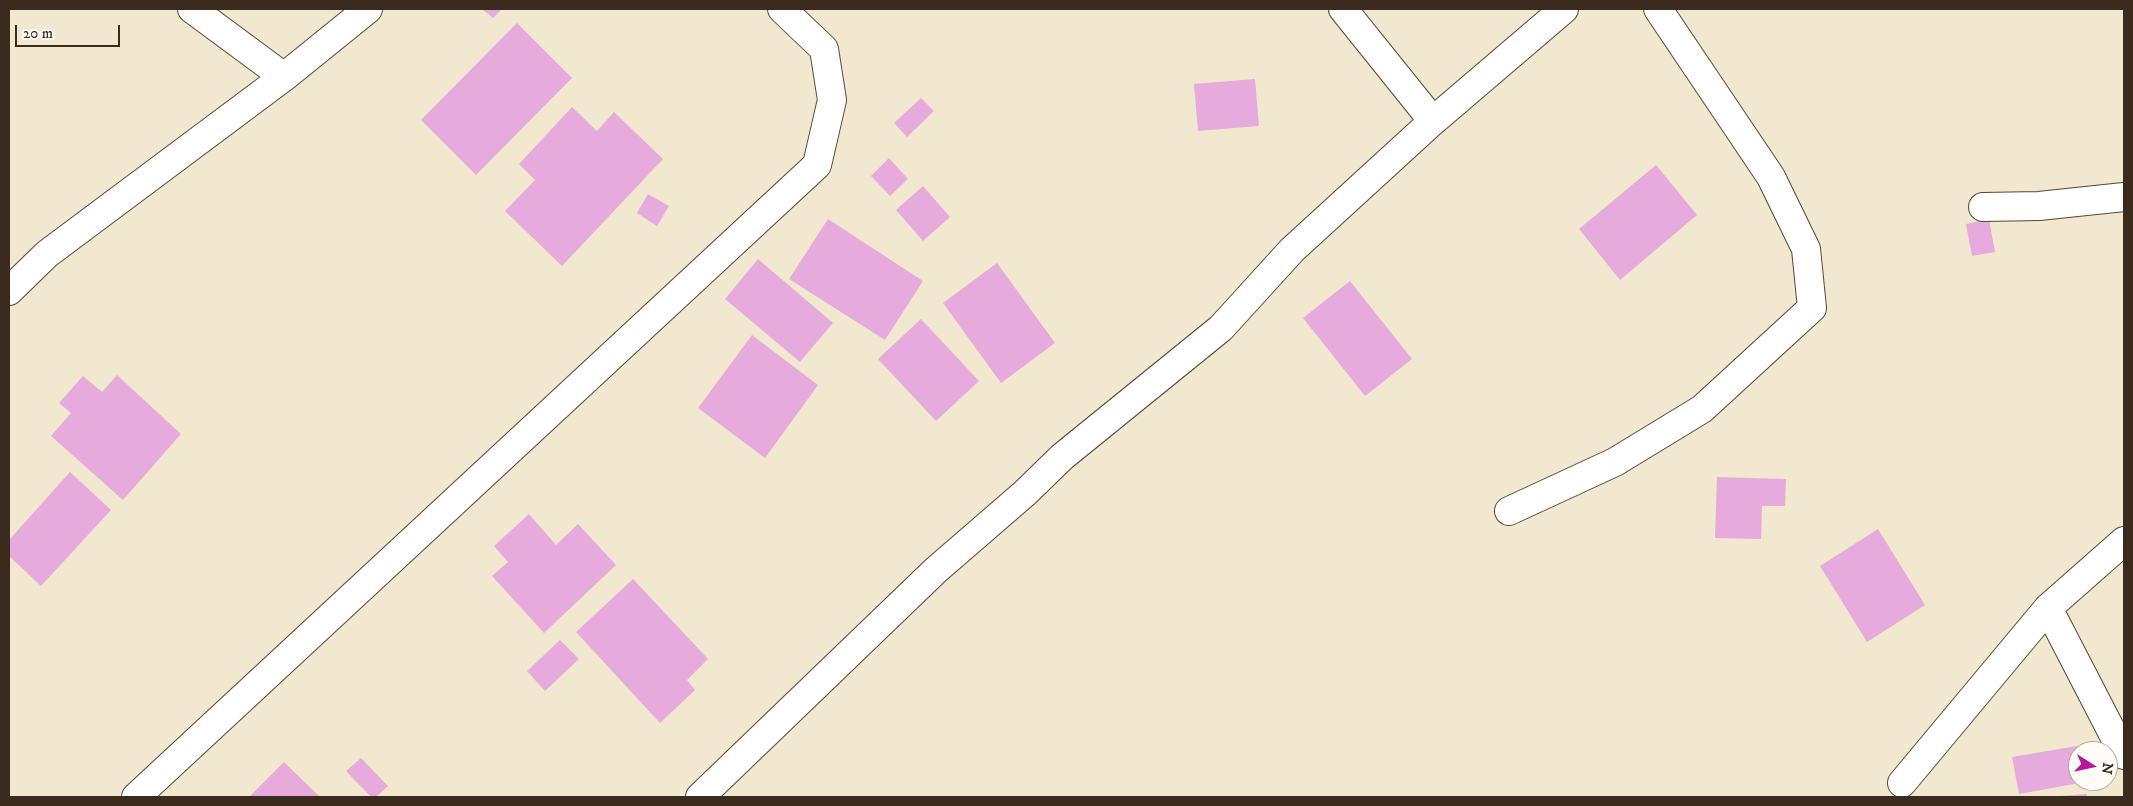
<!DOCTYPE html>
<style>
body{margin:0}
#map{position:relative;width:2133px;height:806px;overflow:hidden;background:#f1e8cf;font-family:"IM FELL DW Pica",serif}
canvas{display:block}
.frame{position:absolute;inset:0;border:10px solid #3b2a1e;pointer-events:none}
.north{position:absolute;left:2068px;top:741px;width:50px;height:50px;box-sizing:border-box;background:#fdfcf7;border:1px solid #afa8a0;border-radius:50%;rotate:100deg;font-size:14px;font-weight:700;line-height:20px;text-align:center;color:#3b2a1e}
.north::after{content:'';display:block;margin:auto;width:18px;height:22px;background:#b5179e;clip-path:polygon(50% 0,100% 100%,50% 72%,0 100%)}
.scale{position:absolute;left:15px;top:25px;width:105px;height:22px;box-sizing:border-box;border:2px solid #3b2a1e;border-top:0;padding-left:6px;font-size:15px;line-height:18px;white-space:nowrap;color:#3b2a1e;-webkit-text-stroke:4px #fdfcf7;paint-order:stroke}
</style>
<div id="map">
<canvas width="2133" height="806"></canvas>
<div class="frame"></div>
<div class="north">N</div>
<div class="scale">20 m</div>
</div>
<script>
const ctx = document.querySelector('canvas').getContext('2d');
ctx.lineJoin = 'round';
function paint(path, color) { ctx.fillStyle = color; ctx.fill(path, 'evenodd'); }
const toPath = rows => new Path2D(rows.map(r => 'M' + r).join(''));
function strokePath(path, color, width, dash) { ctx.strokeStyle = color; ctx.lineWidth = width; ctx.lineCap = dash ? 'butt' : 'round'; ctx.setLineDash(dash || []); ctx.stroke(path); }
const building = toPath([
 [482,9,502,9,493,18],
 [517,23,572,78,476,175,421,120],
 [1255,79,1259,126,1198,131,1194,84],
 [921,98,934,111,907,137,894,123],
 [572,107,597,131,614,112,663,159,562,266,505,211,535,180,519,164],
 [889,158,908,179,890,196,871,176],
 [1656,165,1697,215,1620,280,1579,229],
 [923,186,950,217,923,241,896,210],
 [648,194,669,206,657,226,637,213],
 [828,219,923,281,885,340,789,279],
 [1989,219,1995,252,1972,256,1966,224],
 [758,259,833,323,800,362,725,299],
 [997,263,1055,343,1001,383,943,303],
 [1350,281,1412,359,1365,396,1303,318],
 [921,319,979,381,936,421,878,359],
 [752,335,818,385,765,458,698,408],
 [117,375,181,434,123,500,51,436,71,413,59,403,83,376,102,392],
 [70,472,111,510,41,586,9,556,9,540],
 [1717,477,1786,479,1785,506,1762,506,1761,539,1715,538],
 [529,514,556,545,578,524,616,565,544,633,492,576,508,562,494,546],
 [1878,529,1925,605,1867,642,1820,566],
 [633,579,708,659,687,680,695,690,660,723,576,632],
 [560,640,579,659,545,691,527,671],
 [2077,746,2078,781,2085,782,2019,794,2012,757],
 [361,758,388,786,376,797,371,797,346,771],
 [284,762,320,797,249,797],
 [2087,794,2087,797,2060,797,2060,796]
]);
const minor = toPath([
 [192,9,284,77],
 [1433,121,1564,9],
 [1983,207,2039,206,2124,197],
 [9,291,47,254,284,77,368,9],
 [1509,511,1615,462,1702,409,1812,308,1806,249,1771,177,1658,9],
 [2048,608,2124,755],
 [1902,783,2048,608,2124,541],
 [136,797,817,165,832,100,824,49,782,9],
 [700,797,936,570,1025,493,1062,457,1221,328,1292,250,1433,121,1343,9]
]);
paint(building, '#e6abdc');
strokePath(minor, '#564639', 30);
strokePath(minor, '#fff', 28);
</script>
